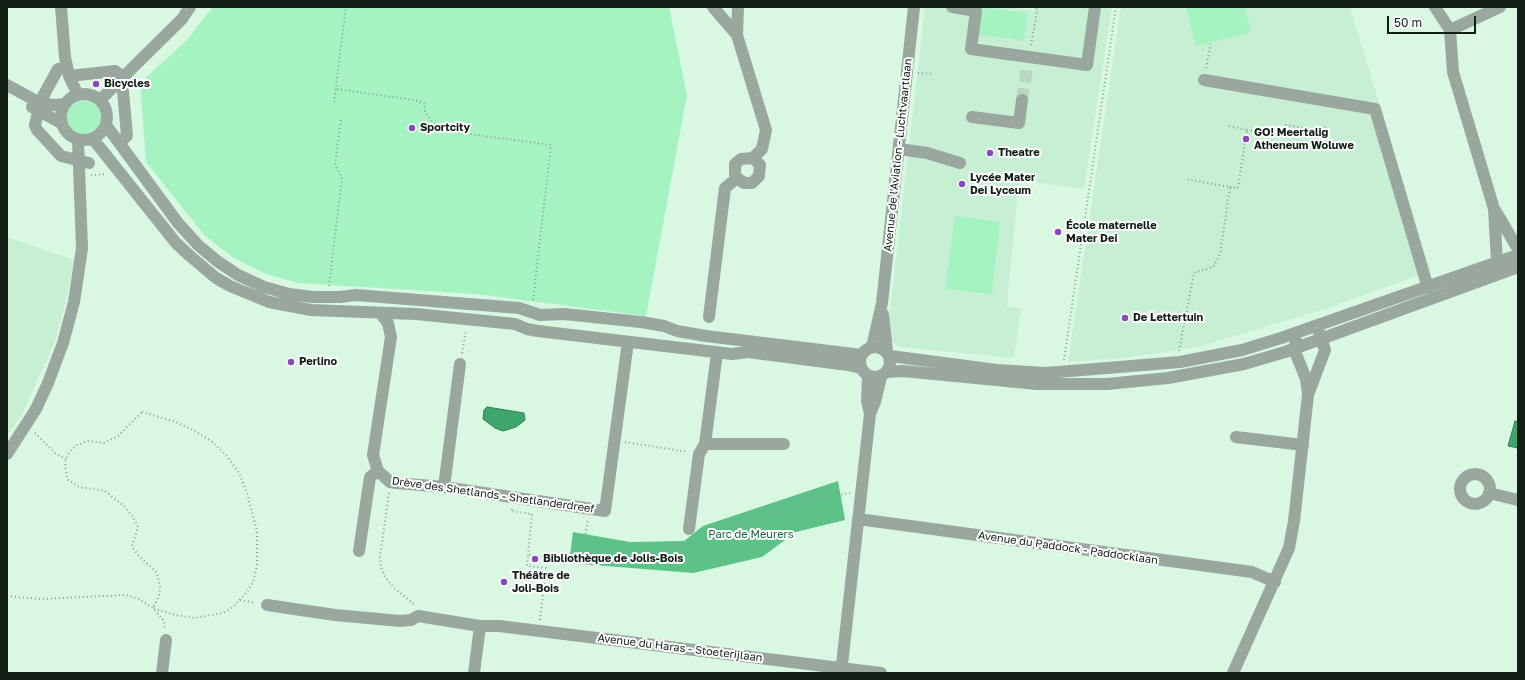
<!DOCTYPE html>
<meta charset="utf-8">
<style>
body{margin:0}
#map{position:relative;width:1525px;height:680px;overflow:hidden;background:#d8f8e2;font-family:"Golos Text",sans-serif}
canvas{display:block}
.frame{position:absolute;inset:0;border:8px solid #121e16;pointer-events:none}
.scale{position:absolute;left:1387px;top:16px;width:89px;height:18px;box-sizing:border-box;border:2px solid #121e16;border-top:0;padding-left:5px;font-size:12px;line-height:14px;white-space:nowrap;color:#121e16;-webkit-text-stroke:3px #fff;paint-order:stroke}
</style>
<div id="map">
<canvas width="1525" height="680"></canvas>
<div class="frame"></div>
<div class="scale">50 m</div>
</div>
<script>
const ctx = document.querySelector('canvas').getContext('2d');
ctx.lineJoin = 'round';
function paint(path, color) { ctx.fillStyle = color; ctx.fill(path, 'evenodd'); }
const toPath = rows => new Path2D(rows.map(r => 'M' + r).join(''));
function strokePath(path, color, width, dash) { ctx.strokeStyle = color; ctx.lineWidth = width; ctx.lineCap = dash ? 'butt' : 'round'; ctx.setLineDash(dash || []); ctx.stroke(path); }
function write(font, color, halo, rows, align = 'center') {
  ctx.font = font + ' "Golos Text",sans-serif'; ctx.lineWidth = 4; ctx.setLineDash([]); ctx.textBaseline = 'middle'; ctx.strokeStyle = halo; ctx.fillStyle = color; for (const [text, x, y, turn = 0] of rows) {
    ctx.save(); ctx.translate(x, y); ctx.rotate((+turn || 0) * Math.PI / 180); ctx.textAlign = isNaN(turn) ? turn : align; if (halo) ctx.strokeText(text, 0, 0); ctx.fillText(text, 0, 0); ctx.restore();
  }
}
const built = toPath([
 [925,7,1012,7,1034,11,1034,7,1112,7,1084,189,1019,180,1007,306,1021,309,1014,358,899,347,891,341,888,330],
 [1121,7,1350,7,1430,271,1325,309,1198,347,1124,358,1068,362],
 [7,237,74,260,68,292,55,341,21,416,7,435]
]);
const green = toPath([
 [213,7,669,7,687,95,646,316,476,294,298,283,266,274,234,258,205,236,146,162,140,83,187,40],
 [978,7,1028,13,1024,41,975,34],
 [1186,7,1245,7,1251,32,1196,46],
 '67 117a17 17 0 1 1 34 0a17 17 0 1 1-34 0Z',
 [955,216,1000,222,992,294,945,289]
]);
const forest = toPath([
 [838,481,845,520,796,532,762,557,693,573,569,563,573,532,630,542,684,541,703,526]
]);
const water = toPath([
 [487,407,524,413,525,420,516,427,503,431,495,428,483,419,484,410,487,407],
 [1515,421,1518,422,1518,448,1508,446,1515,421]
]);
const minorTunnel = toPath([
 [1022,100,1027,68]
]);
const path = toPath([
 [1031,45,1037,11,1036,7],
 [1206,68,1211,42],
 [918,73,934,74],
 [337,89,414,100,425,104,425,113,440,130,551,145,533,300],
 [334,102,346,7],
 [1229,126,1247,130,1238,188,1230,187],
 [1247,130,1284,136,1286,125,1324,132,1325,125],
 [91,175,107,174],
 [329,286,342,177,335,165,341,119],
 [1179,351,1194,273,1213,267,1220,254,1230,187,1185,179],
 [462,353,466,330],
 [1064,360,1116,7],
 [142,412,176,422,193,430,211,441,227,456,239,473,247,493,257,531,257,566,253,582,247,592,233,607,223,613,194,618,175,615,153,608,159,596,160,587,157,573,138,555,132,546,138,527,133,517,124,506,105,491,79,487,67,479,65,462,69,452,77,445,88,441,104,443,118,436,142,412],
 [35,433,55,453,66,459],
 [625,442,688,452],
 [389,493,380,557,381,567,385,577,394,588,415,605],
 [512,509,511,511,532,514,528,555],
 [582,554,612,547,622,549,627,554,644,555,673,548,716,535,810,500,850,493],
 [7,596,41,599,126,595,139,599,153,608,164,621,165,629],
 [240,600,255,603],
 [540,620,546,568,527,566,528,555,575,561,582,554,588,520]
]);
const minor = toPath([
 [61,7,65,57,69,76,78,95],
 [713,7,737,35],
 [738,7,737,35,766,130,762,149,753,158,741,159,735,164,735,174,737,178,744,183,752,183,759,176,760,165,753,158],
 [952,7,976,11,971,49,1087,65,1095,7],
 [1435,7,1450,30,1453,72,1494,209,1497,262],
 [1450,30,1500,7],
 [67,67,58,69,41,100,35,125,37,130,61,156,89,163],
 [69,76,115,71,123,77],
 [1204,80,1375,109,1428,288],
 [117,83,123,91,127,136,119,143],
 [7,85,40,103,54,105,65,104],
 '61 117a23 23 0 1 1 46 0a23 23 0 1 1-46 0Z',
 [100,100,182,19,190,7],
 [32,107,61,123],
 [972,117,1019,123,1022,100],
 [106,125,178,223,198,245,217,261,238,275,264,287,289,294,313,297,340,297,356,295,519,308,540,315,564,314,641,322,664,326,677,331,706,336,862,355],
 [93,139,176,243,190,256,216,278,230,286,269,302,311,310,416,314,515,324,527,329,538,331,732,354,748,352,848,365,861,368],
 [899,149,927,153,960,163],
 [1495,210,1518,249],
 [380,313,388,323,391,337,373,455,378,471,390,482,396,483,444,487,605,511,628,342],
 [883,314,887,352],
 [709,317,725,188,737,178],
 [1296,341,1294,349,1306,379,1308,394],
 '860 362a15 15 0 1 1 30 0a15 15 0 1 1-30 0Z',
 [872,347,882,303,914,7],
 [890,356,997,370,1046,373,1180,362,1242,350,1281,338,1518,255],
 [887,372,903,371,1037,384,1107,384,1168,378,1244,364,1285,352,1518,267],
 [868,376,867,401,870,414],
 [1236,437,1303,445],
 [705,444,784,444],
 [7,454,36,409,48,383,63,343,74,302,82,248,78,140],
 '1460 489a15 15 0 1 1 30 0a15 15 0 1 1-30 0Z',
 [444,487,460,364],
 [1489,493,1518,500],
 [858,519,1252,572,1275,582],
 [689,529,699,454,705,444,717,353],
 [359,551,370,477,378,471],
 [267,605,335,615,400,621,411,620,418,616,480,626,499,626,881,673],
 [162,673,166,640],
 [474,673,480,626],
 [841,673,870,414,875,402,881,377],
 [1233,673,1289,548,1294,521,1308,395,1325,350,1319,332]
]);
const markers = [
 [96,84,4,"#8749be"],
 [412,128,4,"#8749be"],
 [1246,139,4,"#8749be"],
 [990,153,4,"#8749be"],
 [962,184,4,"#8749be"],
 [1058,232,4,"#8749be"],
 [1125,318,4,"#8749be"],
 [291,362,4,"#8749be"],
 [535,559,4,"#8749be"],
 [504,582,4,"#8749be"]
];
const poiNames = [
 ["Bicycles",104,84],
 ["Sportcity",420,128],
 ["GO! Meertalig",1254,133],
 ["Atheneum Woluwe",1254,146],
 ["Theatre",998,153],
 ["Lycée Mater",970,178],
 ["Dei Lyceum",970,191],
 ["École maternelle",1066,226],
 ["Mater Dei",1066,239],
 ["De Lettertuin",1133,318],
 ["Perlino",299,362],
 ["Bibliothèque de Jolis-Bois",543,559],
 ["Théâtre de",512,576],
 ["Joli-Bois",512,589]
];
const streetNames = [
 ["Avenue de l'Aviation - Luchtvaartlaan",898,155,-84],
 ["Drève des Shetlands - Shetlanderdreef",493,495,8],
 ["Avenue du Paddock - Paddocklaan",1068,548,8],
 ["Avenue du Haras - Stoeterijlaan",680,648,7]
];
const parkNames = [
 ["Parc de Meurers",751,535]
];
paint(built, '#c7efd4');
paint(green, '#a5f3c1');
paint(forest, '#5cc287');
paint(water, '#3fa76d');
strokePath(water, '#327e53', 1);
strokePath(minorTunnel, '#bad7c3', 12, [12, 6]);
strokePath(path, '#869e8e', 2, [1, 3]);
strokePath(minor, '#9aa79e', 12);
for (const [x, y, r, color] of markers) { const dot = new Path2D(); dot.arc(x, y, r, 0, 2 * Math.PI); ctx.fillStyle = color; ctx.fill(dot); strokePath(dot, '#fff', 1.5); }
write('bold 11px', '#121e16', '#fff', poiNames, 'left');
write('11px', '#121e16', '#fff', streetNames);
write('11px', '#1a643d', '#fff', parkNames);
</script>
